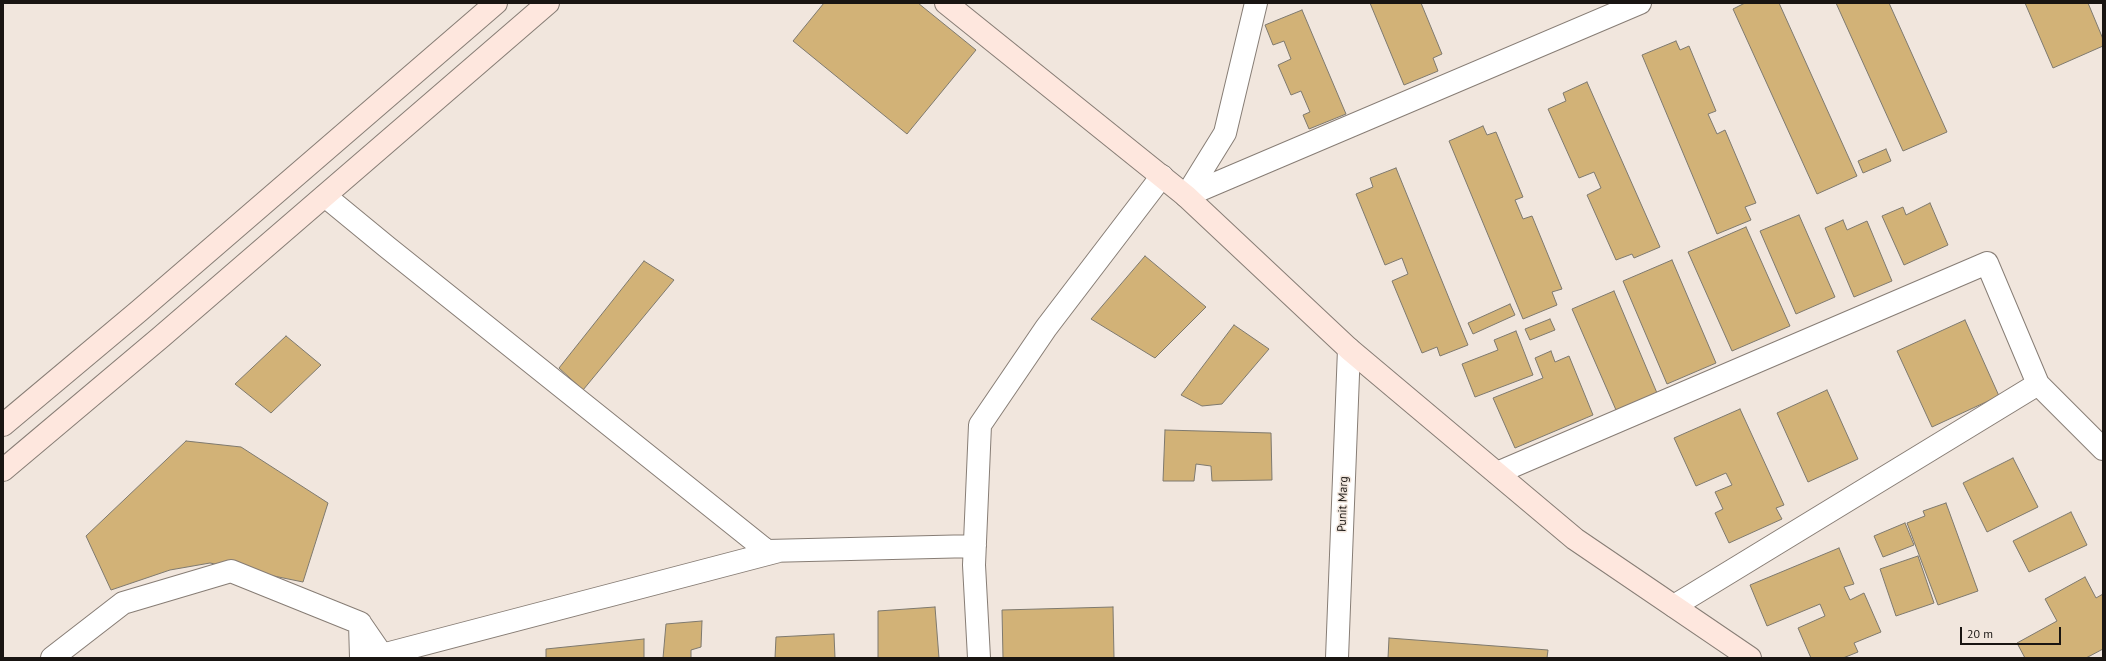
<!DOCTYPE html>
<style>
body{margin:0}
#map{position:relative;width:2106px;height:661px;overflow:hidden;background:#f1e6dd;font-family:"PT Sans",sans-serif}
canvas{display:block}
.frame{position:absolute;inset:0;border:4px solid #191512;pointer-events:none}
.scale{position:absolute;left:1960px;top:627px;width:101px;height:18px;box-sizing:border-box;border:2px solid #191512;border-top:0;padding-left:5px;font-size:12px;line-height:14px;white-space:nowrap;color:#191512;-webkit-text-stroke:3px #f1e6dd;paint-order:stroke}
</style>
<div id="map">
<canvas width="2106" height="661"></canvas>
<div class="frame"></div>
<div class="scale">20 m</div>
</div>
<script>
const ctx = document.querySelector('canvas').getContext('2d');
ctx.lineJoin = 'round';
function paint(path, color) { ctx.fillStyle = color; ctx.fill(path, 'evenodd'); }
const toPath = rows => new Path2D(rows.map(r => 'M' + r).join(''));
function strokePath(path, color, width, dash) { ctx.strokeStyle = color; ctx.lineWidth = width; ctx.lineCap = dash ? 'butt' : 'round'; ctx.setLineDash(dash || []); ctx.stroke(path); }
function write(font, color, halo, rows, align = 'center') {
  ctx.font = font + ' "PT Sans",sans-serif'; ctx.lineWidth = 3; ctx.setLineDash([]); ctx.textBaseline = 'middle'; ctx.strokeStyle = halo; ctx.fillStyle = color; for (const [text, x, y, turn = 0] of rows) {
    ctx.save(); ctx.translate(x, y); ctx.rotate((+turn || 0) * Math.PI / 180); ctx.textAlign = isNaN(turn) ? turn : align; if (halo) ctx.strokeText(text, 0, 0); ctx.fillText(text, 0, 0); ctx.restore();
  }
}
const building = toPath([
 [824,3,918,3,976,50,907,134,793,41,824,3],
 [1370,3,1421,3,1442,54,1433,58,1438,71,1404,85,1370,3],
 [1745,3,1779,3,1857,176,1817,194,1733,9,1745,3],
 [1836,3,1889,3,1947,132,1903,151,1836,3],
 [2025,3,2088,3,2103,39,2103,46,2053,68,2025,3],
 [1302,10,1346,114,1309,129,1303,115,1310,112,1301,91,1291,95,1278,65,1291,59,1284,41,1273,45,1265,25,1302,10],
 [1676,41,1680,50,1689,46,1716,111,1708,114,1717,134,1725,130,1756,203,1745,207,1751,220,1717,234,1642,55,1676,41],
 [1587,82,1660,247,1634,258,1632,254,1616,260,1587,195,1601,188,1594,172,1579,178,1548,109,1566,101,1563,93,1587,82],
 [1483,126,1487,135,1496,132,1523,197,1515,200,1523,219,1532,216,1562,289,1552,292,1557,305,1523,319,1449,141,1483,126],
 [1886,149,1891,161,1863,173,1858,161,1886,149],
 [1396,168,1468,345,1440,356,1437,347,1422,353,1392,281,1408,274,1402,258,1385,265,1356,194,1373,187,1370,178,1396,168],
 [1930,203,1948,245,1904,265,1882,216,1903,207,1906,215,1930,203],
 [1799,215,1835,297,1796,314,1760,231,1799,215],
 [1843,220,1847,230,1867,221,1892,281,1854,297,1825,228,1843,220],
 [1746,227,1790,326,1732,351,1688,252,1746,227],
 [1145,256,1206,307,1155,358,1091,319,1145,256],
 [1672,260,1716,363,1667,384,1623,281,1672,260],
 [644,261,674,280,583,390,559,368,644,261],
 [1614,291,1657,393,1616,410,1572,309,1614,291],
 [1510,304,1515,315,1473,334,1468,323,1510,304],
 [1550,319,1555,330,1530,340,1525,329,1550,319],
 [1965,320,1999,396,1932,427,1897,351,1965,320],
 [1234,325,1269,349,1222,404,1202,406,1181,395,1234,325],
 [1516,331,1533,375,1475,397,1462,364,1498,350,1494,340,1516,331],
 [286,336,321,365,271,413,235,384,286,336],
 [1551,351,1555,362,1569,356,1593,415,1515,448,1493,398,1543,378,1535,358,1551,351],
 [1827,390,1858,459,1808,482,1777,413,1827,390],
 [1740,409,1784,505,1776,508,1782,519,1729,543,1715,513,1723,509,1715,492,1732,485,1726,473,1696,486,1674,438,1740,409],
 [1165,430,1271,433,1272,480,1212,481,1211,466,1196,464,1194,481,1163,481,1165,430],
 [186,441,241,447,328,503,303,582,210,563,170,570,111,590,86,536,186,441],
 [2013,458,2038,507,1987,532,1963,483,2013,458],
 [1946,503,1978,591,1938,605,1907,523,1925,516,1923,511,1946,503],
 [2071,512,2087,545,2029,572,2013,541,2071,512],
 [1905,523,1914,545,1883,557,1874,536,1905,523],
 [1839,548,1854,584,1844,587,1850,600,1864,593,1881,632,1854,643,1858,652,1843,658,1811,658,1798,628,1825,616,1820,604,1767,626,1750,585,1839,548],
 [1918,556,1934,603,1896,616,1880,569,1918,556],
 [2085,577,2096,598,2103,594,2103,649,2086,658,2025,658,2017,643,2057,621,2045,599,2085,577],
 [935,607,939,658,878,658,878,611,935,607],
 [1113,607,1114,658,1003,658,1002,610,1113,607],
 [702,621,701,647,691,650,691,658,663,658,666,624,702,621],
 [834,634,835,658,775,658,776,637,834,634],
 [1389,638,1548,650,1547,658,1388,658,1389,638],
 [644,639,644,658,546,658,546,649,644,639]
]);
const street = toPath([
 [325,196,387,247,767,551,975,546],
 [1186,196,1640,3],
 [1186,196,1225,133,1256,3],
 [2038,384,2103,449],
 [1497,473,1987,263,2038,384,1674,606],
 [360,623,382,655,779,551],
 [52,658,123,603,231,571,360,623,361,658],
 [979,658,974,565,980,425,1046,328,1162,176],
 [1337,658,1349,349]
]);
const secondary = toPath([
 [946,3,1186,196,1349,349,1575,539,1750,658],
 [3,425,139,311,496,3],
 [3,470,161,337,548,3]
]);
const streetNames = [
 ["Punit Marg",1343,504,-88]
];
paint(building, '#d2b277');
strokePath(building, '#7e796e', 1);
strokePath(street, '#877d75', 24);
strokePath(secondary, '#877d75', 24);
strokePath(street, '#fff', 22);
strokePath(secondary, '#fee7de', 22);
write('12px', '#191512', '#f1e6dd', streetNames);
</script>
